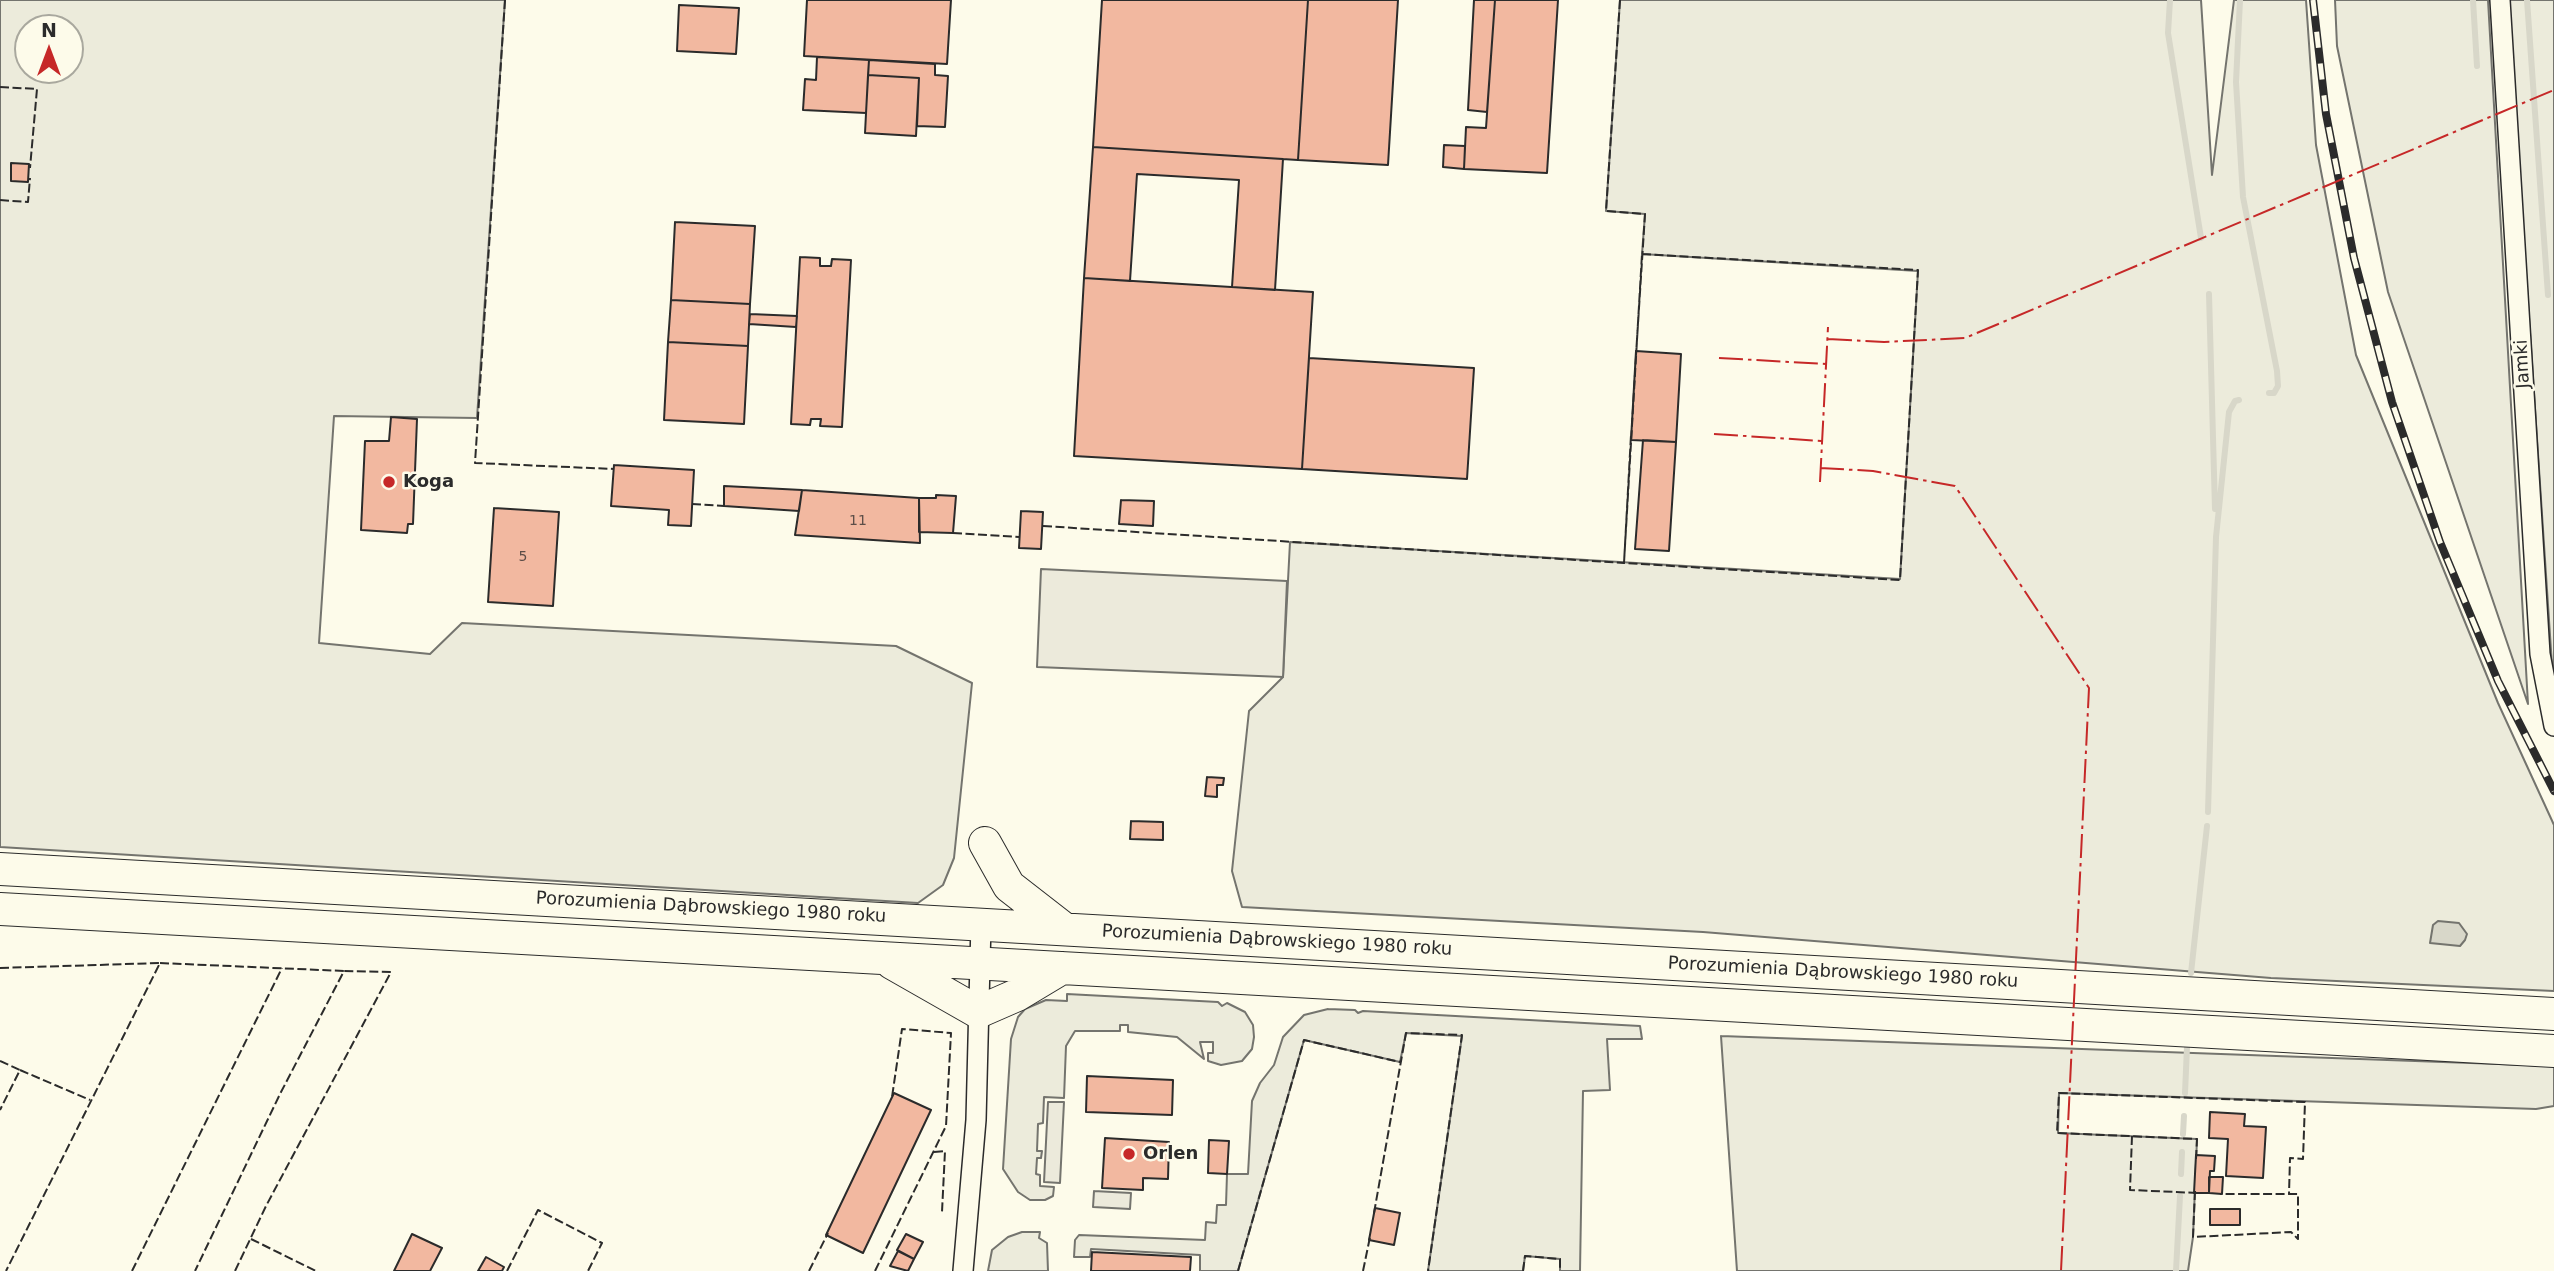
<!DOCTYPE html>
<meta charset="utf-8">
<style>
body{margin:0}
#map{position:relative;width:2554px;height:1271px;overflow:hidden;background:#fdfbea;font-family:"DejaVu Sans",sans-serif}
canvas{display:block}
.north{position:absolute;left:14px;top:14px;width:70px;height:70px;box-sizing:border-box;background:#fdfbea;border:2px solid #a9a89e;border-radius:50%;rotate:0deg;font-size:19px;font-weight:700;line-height:28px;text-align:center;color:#2b2b2b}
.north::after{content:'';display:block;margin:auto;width:24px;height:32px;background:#c62828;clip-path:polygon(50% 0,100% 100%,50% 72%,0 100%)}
</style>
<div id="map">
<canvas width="2554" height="1271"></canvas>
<div class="north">N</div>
</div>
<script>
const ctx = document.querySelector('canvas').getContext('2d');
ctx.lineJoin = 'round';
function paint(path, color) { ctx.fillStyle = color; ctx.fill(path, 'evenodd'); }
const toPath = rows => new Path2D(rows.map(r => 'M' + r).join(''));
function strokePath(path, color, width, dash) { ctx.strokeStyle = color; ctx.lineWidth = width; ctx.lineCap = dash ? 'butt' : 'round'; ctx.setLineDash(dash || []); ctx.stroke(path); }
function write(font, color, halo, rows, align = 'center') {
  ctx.font = font + ' "DejaVu Sans",sans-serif'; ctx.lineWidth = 5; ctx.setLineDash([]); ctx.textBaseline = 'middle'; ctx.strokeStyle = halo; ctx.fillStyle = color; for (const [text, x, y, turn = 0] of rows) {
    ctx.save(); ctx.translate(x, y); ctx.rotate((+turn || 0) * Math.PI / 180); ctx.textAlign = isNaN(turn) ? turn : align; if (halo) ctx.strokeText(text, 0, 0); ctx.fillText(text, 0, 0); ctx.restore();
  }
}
const green = toPath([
 [0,0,505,0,477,418,334,416,319,643,430,654,462,623,896,646,972,683,954,858,943,885,918,903,0,847,0,0],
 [28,28,70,28,70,70,28,70,28,28],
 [1620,0,2201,0,2212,175,2234,0,2306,0,2316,145,2356,355,2498,703,2554,825,2554,991,2271,978,1703,932,1242,907,1232,871,1249,711,1283,677,1290,542,1900,579,1918,271,1642,254,1645,214,1606,211,1620,0],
 [2335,0,2488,0,2528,704,2388,292,2337,46,2335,0],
 [2508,0,2554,0,2554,672,2552,665,2508,0],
 [1067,994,1218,1002,1222,1006,1227,1003,1245,1012,1253,1025,1254,1037,1252,1049,1242,1061,1221,1065,1208,1061,1208,1053,1213,1053,1213,1042,1200,1042,1204,1059,1177,1037,1128,1032,1128,1025,1120,1025,1120,1031,1075,1031,1066,1046,1064,1098,1044,1097,1043,1123,1038,1124,1037,1151,1042,1151,1041,1158,1037,1158,1036,1174,1040,1175,1040,1186,1054,1187,1053,1196,1045,1200,1030,1200,1018,1192,1003,1169,1011,1039,1018,1017,1025,1009,1046,1000,1067,1001,1067,994],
 [1328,1009,1355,1010,1358,1013,1363,1011,1640,1026,1642,1039,1607,1039,1610,1090,1583,1091,1580,1271,1560,1271,1560,1259,1525,1256,1523,1271,1428,1271,1462,1036,1406,1033,1400,1062,1304,1040,1238,1271,1200,1271,1200,1255,1091,1249,1090,1257,1074,1257,1075,1240,1079,1235,1205,1240,1206,1222,1216,1223,1217,1205,1226,1205,1227,1174,1248,1174,1252,1101,1260,1083,1274,1065,1283,1037,1304,1015,1328,1009],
 [1721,1036,2554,1066,2554,1106,2536,1109,2059,1093,2058,1133,2197,1139,2193,1237,2188,1271,1737,1271,1721,1036],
 [1022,1232,1040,1232,1039,1238,1047,1243,1048,1271,988,1271,992,1250,1008,1237,1022,1232]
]);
const parking = toPath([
 [1041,569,1287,581,1283,677,1037,667,1041,569],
 [1048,1102,1064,1102,1060,1183,1044,1182,1048,1102],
 [1094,1191,1131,1193,1130,1209,1093,1207,1094,1191]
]);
const water = toPath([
 [2438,921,2459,923,2467,934,2465,940,2460,946,2430,943,2433,925,2438,921]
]);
const stream = toPath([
 [2170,0,2168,33,2201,238],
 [2240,0,2236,82,2243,197,2277,371,2278,386,2274,393,2269,393],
 [2473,0,2477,66],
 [2527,0,2548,295],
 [2209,294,2215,509],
 [2208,812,2216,537,2229,412,2235,401,2239,400],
 [2191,973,2207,826],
 [2185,1093,2187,1047],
 [2183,1134,2184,1116],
 [2181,1174,2182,1152],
 [2176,1271,2180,1196]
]);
const building = toPath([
 [807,0,951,0,947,64,804,56,807,0],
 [1102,0,1308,0,1298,160,1093,147,1102,0],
 [1308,0,1398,0,1388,165,1298,160,1308,0],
 [1474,0,1495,0,1487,112,1468,110,1474,0],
 [1495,0,1558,0,1547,173,1464,169,1466,127,1486,128,1495,0],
 [679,5,739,8,736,54,677,51,679,5],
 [817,57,869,60,866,113,803,110,805,79,816,80,817,57],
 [869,60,935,64,935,75,948,76,945,127,917,126,919,78,868,75,869,60],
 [868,75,919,78,916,136,865,133,868,75],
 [1444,145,1465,146,1464,169,1443,167,1444,145],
 [1093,147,1283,159,1275,290,1232,287,1239,180,1137,174,1130,281,1084,278,1093,147],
 [11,163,29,164,28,182,11,181,11,163],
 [675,222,755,226,750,304,671,300,675,222],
 [800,257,820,258,820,266,831,266,832,259,851,260,842,427,820,426,821,419,811,419,810,425,791,424,800,257],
 [1084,278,1313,292,1302,469,1074,456,1084,278],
 [671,300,750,304,748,346,668,342,671,300],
 [750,314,797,316,796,327,749,324,750,314],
 [668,342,748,346,744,424,664,420,668,342],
 [1636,351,1681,354,1676,442,1631,440,1636,351],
 [1309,358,1474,368,1467,479,1302,469,1309,358],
 [391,417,417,419,413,524,408,524,407,533,361,530,365,441,389,441,391,417],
 [1643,440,1676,442,1669,551,1635,549,1643,440],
 [614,465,694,470,691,526,668,525,669,510,611,506,614,465],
 [724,486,802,490,799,511,724,506,724,486],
 [802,490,919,498,920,543,795,535,802,490],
 [936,495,956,496,953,533,919,532,919,498,936,498,936,495],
 [1121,500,1154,501,1153,526,1119,524,1121,500],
 [494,508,559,512,553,606,488,602,494,508],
 [1021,511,1043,512,1041,549,1019,548,1021,511],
 [1207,777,1224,778,1223,785,1217,785,1217,797,1205,796,1207,777],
 [1131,821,1163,822,1163,840,1130,839,1131,821],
 [1087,1076,1173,1080,1172,1115,1086,1112,1087,1076],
 [894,1093,931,1110,863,1253,826,1235,894,1093],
 [2210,1112,2245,1114,2244,1126,2266,1127,2263,1178,2226,1176,2228,1139,2209,1138,2210,1112],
 [1105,1138,1169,1142,1168,1179,1143,1178,1143,1190,1102,1188,1105,1138],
 [1209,1140,1229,1141,1227,1174,1208,1173,1209,1140],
 [2196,1155,2215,1156,2214,1171,2210,1171,2209,1193,2194,1193,2196,1155],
 [2209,1177,2223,1177,2222,1194,2209,1193,2209,1177],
 [1375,1208,1400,1213,1394,1245,1369,1240,1375,1208],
 [2210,1209,2240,1209,2240,1225,2210,1225,2210,1209],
 [412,1234,442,1248,430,1271,394,1271,412,1234],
 [906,1234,923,1242,914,1259,897,1250,906,1234],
 [898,1251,914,1259,908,1271,890,1266,898,1251],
 [1092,1252,1191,1257,1190,1271,1091,1271,1092,1252],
 [486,1257,504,1267,502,1271,478,1271,486,1257]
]);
const minor = toPath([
 [2500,0,2540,654,2554,726],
 [963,1271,976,1120,981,923]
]);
const primary = toPath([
 [985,843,1009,886,1063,928],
 [0,869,2554,1014],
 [0,909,2554,1051],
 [892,963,978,1012,1017,995,1062,968]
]);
const rail = toPath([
 [2313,0,2326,114,2354,258,2392,402,2440,542,2498,681,2554,791]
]);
const fence = toPath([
 [505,0,475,463,614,469],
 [1620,0,1606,211,1645,214,1636,355],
 [0,87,37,89,30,168],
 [0,200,28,202,30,178],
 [1642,254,1918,270,1900,580,1624,563,1642,254],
 [692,504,724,506],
 [1043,526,1624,563,1631,435],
 [953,533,1019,537],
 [160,963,344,971,280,1094,195,1271],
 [0,968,160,963,6,1271],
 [0,1061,20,1070,0,1110],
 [20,1070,90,1100],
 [2132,1136,2130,1190,2199,1193],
 [934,1152,945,1151,942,1212],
 [2196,1159,2197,1139,2057,1133,2059,1093,2305,1102,2303,1159,2290,1158,2289,1194],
 [2195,1191,2193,1237,2291,1232,2298,1239,2298,1194,2220,1194],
 [1374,1213,1406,1033,1462,1035,1428,1271],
 [251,1239,316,1271],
 [132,1271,282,968],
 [235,1271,266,1206,391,972,344,971],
 [507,1271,538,1210,602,1243,588,1271],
 [809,1271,828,1233],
 [875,1271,946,1126,951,1033,902,1029,892,1097],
 [1238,1271,1304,1040,1400,1062],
 [1363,1271,1370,1237],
 [1523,1271,1525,1256,1560,1259,1560,1271]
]);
const power = toPath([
 [1828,339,1884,342,1965,338,2554,90],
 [1719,358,1826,364],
 [1714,434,1822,441],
 [1820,468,1873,471,1955,486,2089,688,2061,1271],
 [1820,482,1828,327]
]);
const markers = [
 [389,482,7,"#c62828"],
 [1129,1154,7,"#c62828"]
];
const numberNames = [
 ["11",858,521],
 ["5",523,557]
];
const streetNames = [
 ["Jamki",2523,364,-93],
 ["Porozumienia Dąbrowskiego 1980 roku",711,908,3],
 ["Porozumienia Dąbrowskiego 1980 roku",1277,941,3],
 ["Porozumienia Dąbrowskiego 1980 roku",1843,973,3]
];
const poiNames = [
 ["Koga",403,482],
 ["Orlen",1143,1154]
];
paint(green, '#ecebdb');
strokePath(green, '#74746e', 2);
paint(parking, '#eceadb');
strokePath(parking, '#74746e', 2);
paint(water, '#d8d7c9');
strokePath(water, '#74746e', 2);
strokePath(stream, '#d8d7c9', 6);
paint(building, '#f2b8a0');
strokePath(building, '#2b2b2b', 2);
strokePath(minor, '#2b2b2b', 22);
strokePath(primary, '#2b2b2b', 34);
strokePath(minor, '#fdfbea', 19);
strokePath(primary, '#fdfbea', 32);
strokePath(rail, '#2b2b2b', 8);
strokePath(rail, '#fdfbea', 5, [16]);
strokePath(fence, '#2b2b2b', 2, [9, 3.5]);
strokePath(power, '#c62828', 2, [24, 5, 3.5, 5]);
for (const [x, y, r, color] of markers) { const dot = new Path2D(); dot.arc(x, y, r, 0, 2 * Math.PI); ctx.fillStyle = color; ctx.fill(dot); strokePath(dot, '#fdfbea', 2.5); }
write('14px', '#5d4e48', null, numberNames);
write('18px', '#2b2b2b', '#fdfbea', streetNames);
write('bold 18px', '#2b2b2b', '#fdfbea', poiNames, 'left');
</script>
